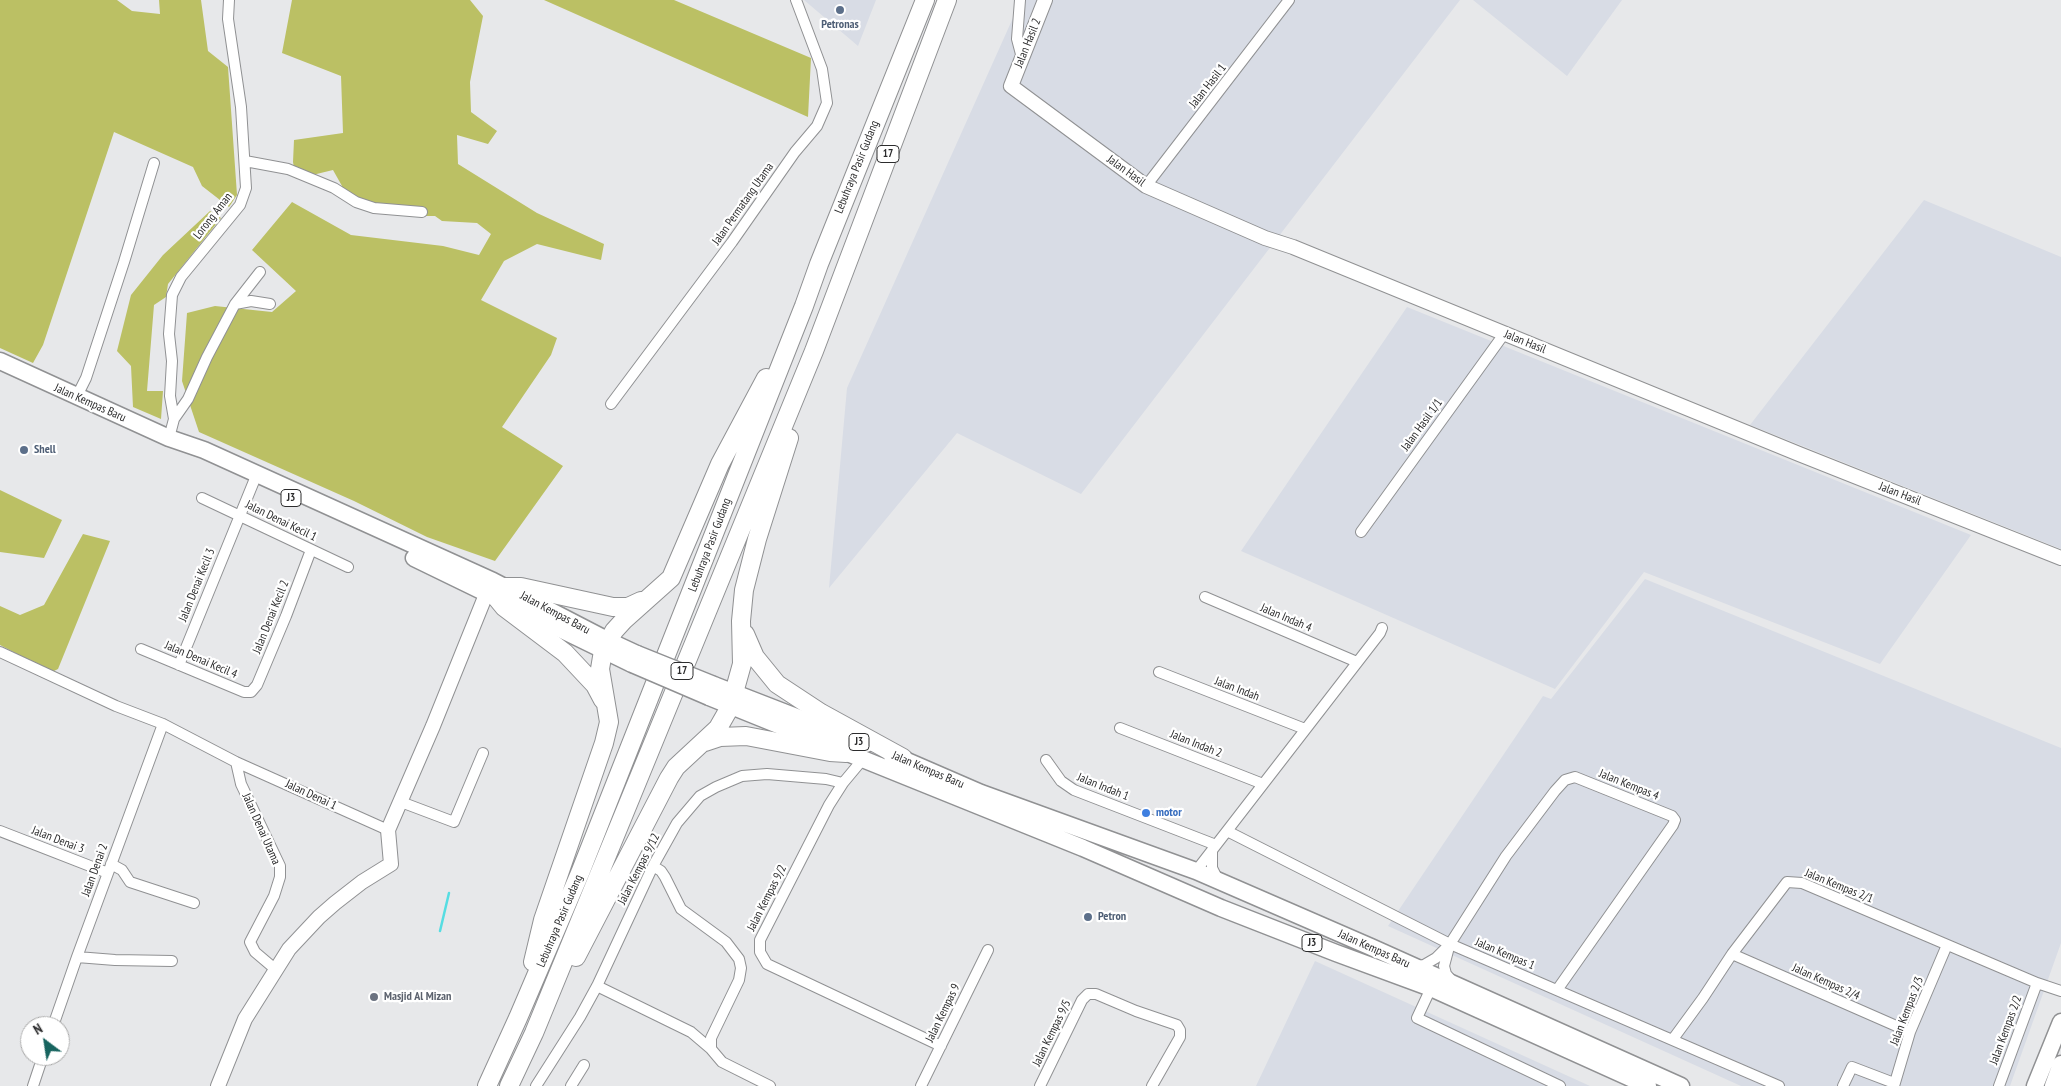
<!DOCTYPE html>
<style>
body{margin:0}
#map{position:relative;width:2061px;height:1086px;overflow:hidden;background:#e7e8ea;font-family:"PT Sans Narrow",sans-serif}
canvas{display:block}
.north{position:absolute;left:20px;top:1016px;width:50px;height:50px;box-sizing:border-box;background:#fff;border:1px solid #ababab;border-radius:50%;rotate:329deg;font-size:14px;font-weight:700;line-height:20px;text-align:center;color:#2c2c2d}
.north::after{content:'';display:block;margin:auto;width:18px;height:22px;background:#17645f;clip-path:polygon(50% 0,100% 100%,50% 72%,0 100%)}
</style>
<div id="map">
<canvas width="2061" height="1086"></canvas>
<div class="north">N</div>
</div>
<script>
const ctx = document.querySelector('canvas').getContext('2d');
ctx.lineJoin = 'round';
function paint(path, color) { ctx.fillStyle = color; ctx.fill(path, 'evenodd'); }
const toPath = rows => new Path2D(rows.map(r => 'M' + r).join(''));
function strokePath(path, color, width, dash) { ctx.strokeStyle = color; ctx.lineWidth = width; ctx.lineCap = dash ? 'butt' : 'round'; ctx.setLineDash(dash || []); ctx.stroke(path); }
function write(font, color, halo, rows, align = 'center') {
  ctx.font = font + ' "PT Sans Narrow",sans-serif'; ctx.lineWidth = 4.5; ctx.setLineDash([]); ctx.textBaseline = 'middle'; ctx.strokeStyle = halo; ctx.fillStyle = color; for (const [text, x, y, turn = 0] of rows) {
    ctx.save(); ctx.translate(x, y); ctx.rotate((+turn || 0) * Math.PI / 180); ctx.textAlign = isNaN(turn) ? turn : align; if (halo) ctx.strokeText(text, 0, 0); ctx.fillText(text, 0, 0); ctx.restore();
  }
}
const built = toPath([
 [804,0,876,0,858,46],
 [1021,0,1460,0,1081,494,957,433,829,588,847,388],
 [1473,0,1622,0,1567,76],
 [1924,200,2061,257,2061,549,1750,425],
 [1407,307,1971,535,1880,664,1644,572,1555,689,1241,551],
 [1645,579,2061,748,2061,943,2010,1086,1741,1086,1388,926,1543,696,1551,699],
 [1315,961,1590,1086,1256,1086]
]);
const forest = toPath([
 [0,0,117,0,132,11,160,14,159,0,201,0,208,51,228,67,237,195,229,207,202,186,193,167,114,132,43,345,33,363,0,348],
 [292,0,470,0,483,16,470,82,471,112,497,131,488,144,457,135,458,164,537,213,604,244,601,260,537,244,504,261,481,300,557,338,551,355,502,427,563,466,495,561,427,537,354,501,199,432,182,381,187,313,215,306,272,312,296,291,252,250,292,202,351,235,443,246,479,255,491,234,477,223,442,221,435,216,412,216,343,197,342,186,333,170,296,179,293,162,294,140,343,133,341,76,282,53],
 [544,0,674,0,811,58,808,117],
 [210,211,221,218,168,284,166,297,154,305,147,391,163,391,161,419,133,407,131,366,117,351,131,295,163,255],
 [0,490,62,520,44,558,0,552],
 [83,534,110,541,58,669,52,672,0,645,0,606,20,615,44,605]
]);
const stream = toPath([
 [440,931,449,893]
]);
const minor = toPath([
 [1020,0,1017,39,1022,58],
 [245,161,288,169,334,188,356,202,374,208,422,212],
 [1146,186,1289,0],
 [235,304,251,301,270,304],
 [77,396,86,378,124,262,154,163],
 [611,404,732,242,795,152,817,126,824,110,827,103,822,69,796,0],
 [174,419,188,399,207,357,235,304,260,272],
 [169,438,174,419,170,396,172,361,169,334,172,295,181,277,240,205,246,188,241,107,228,19,229,0],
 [202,498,348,567],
 [1361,532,1504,334],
 [1205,597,1357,662],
 [141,649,244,692,251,692,257,685,286,616,311,550],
 [0,652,116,706,163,724,236,762,388,830],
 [179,665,254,481],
 [1159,672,1305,729],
 [1120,728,1263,784],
 [863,759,843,783,829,805,760,940,760,952,767,964,941,1046],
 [1046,760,1061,781,1074,790,1216,845],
 [236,762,241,784,280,866,280,877,274,896,250,942,255,952,275,969],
 [401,802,454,822,483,753],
 [0,831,108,873],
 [1227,831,1450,944,1779,1086],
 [1212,850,1212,868,1218,880],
 [111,864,122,870,130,882,194,903],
 [653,866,661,871,665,877,681,909,726,942,739,959,741,968,739,980,711,1038,711,1049],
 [1196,871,1380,633,1382,628],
 [1449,947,1444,966,1446,974,1453,982],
 [1732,954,1910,1032],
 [77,957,115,960,172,961],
 [1415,967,1424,965,1436,958,1450,944,1506,856,1555,791,1565,780,1575,777,1672,816,1675,820,1673,825,1557,990],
 [597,986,691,1032,711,1049,722,1062,770,1086],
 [1431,988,1417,1018,1560,1086],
 [53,1026,77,957,163,724],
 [1673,1039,1703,998,1732,954,1787,882,1802,883,2037,983,2061,991],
 [33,1086,43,1056],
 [536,1086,580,1017,597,986,653,866,677,823,700,796,716,787,742,776,767,774,826,779,843,783],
 [571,1086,584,1065],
 [921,1086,988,950],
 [1040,1086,1082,1000,1088,994,1096,994,1136,1011,1177,1025,1180,1030,1180,1037,1152,1086],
 [1843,1086,1852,1067,1894,1083],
 [1894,1086,1910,1032,1947,945],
 [1999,1086,2037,983]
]);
const tertiary = toPath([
 [1045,0,1011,86,1146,186,1265,238,1293,247,1799,454,2061,558],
 [218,1086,245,1019,289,949,319,917,335,903,362,882,391,864,388,830,433,726,487,592]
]);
const primary = toPath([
 [0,361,169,438,204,450,493,581,609,641,637,654],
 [414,558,632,664],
 [714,685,866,744],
 [709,697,1083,848,1221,908,1336,953,1431,988,1648,1086],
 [891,754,981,793,1196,871,1371,947,1681,1086],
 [2035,1086,2061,1022],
 [2053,1086,2061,1064]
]);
const trunk = toPath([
 [505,587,521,587,613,607,628,607,641,601],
 [495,596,504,607,565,653,595,685,603,700],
 [745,634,755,657,777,684,821,713,903,758],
 [705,742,720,737,746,736,830,752,846,753],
 [576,957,669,778,676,767,718,728,730,707,742,664,741,621,744,590,757,539,789,438],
 [533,962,543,920,604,743,609,722,600,669,603,651,614,631,624,620,671,578,720,464,766,378],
 [487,1086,518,1018,580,873,804,306,819,264,925,0],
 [509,1086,534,1033,814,351,947,0]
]);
const primaryBridge = toPath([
 [637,654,714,685],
 [632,664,709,697]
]);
const markers = [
 [840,10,5,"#5c6f8a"],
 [24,450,5,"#5c6f8a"],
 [1146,813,5,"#3f7fe0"],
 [1088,917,5,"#5c6f8a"],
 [374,997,5,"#6b7280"]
];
const shields = [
 [888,154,22],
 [291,498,20],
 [682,671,22],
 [859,742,20],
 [1312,943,20]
];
const shieldNames = [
 ["17",888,154],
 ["J3",291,498],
 ["17",682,671],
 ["J3",859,742],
 ["J3",1312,943]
];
const serviceNames = [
 ["Petronas",840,25,"center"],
 ["Shell",34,450],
 ["Petron",1098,917]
];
const streetNames = [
 ["Jalan Hasil 2",1028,43,-68],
 ["Jalan Hasil 1",1208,86,-52],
 ["Lebuhraya Pasir Gudang",857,167,-68],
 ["Jalan Hasil",1126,171,36],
 ["Jalan Permatang Utama",743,204,-55],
 ["Lorong Aman",213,216,-52],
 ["Jalan Hasil",1525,342,22],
 ["Jalan Kempas Baru",90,403,24],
 ["Jalan Hasil 1/1",1422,425,-54],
 ["Jalan Hasil",1900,494,21],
 ["Jalan Denai Kecil 1",281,521,26],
 ["Lebuhraya Pasir Gudang",710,545,-69],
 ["Jalan Denai Kecil 3",197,585,-68],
 ["Jalan Kempas Baru",555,613,28],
 ["Jalan Denai Kecil 2",271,617,-68],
 ["Jalan Indah 4",1286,618,23],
 ["Jalan Denai Kecil 4",201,660,23],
 ["Jalan Indah",1237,689,21],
 ["Jalan Indah 2",1196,744,22],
 ["Jalan Kempas Baru",928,770,23],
 ["Jalan Kempas 4",1629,785,22],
 ["Jalan Indah 1",1103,787,22],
 ["Jalan Denai 1",311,795,25],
 ["Jalan Denai Utama",261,829,66],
 ["Jalan Denai 3",58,840,21],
 ["Jalan Kempas 9/12",639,869,-63],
 ["Jalan Denai 2",95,870,-70],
 ["Jalan Kempas 2/1",1839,886,22],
 ["Jalan Kempas 9/2",767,898,-63],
 ["Lebuhraya Pasir Gudang",560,921,-67],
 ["Jalan Kempas Baru",1374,949,24],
 ["Jalan Kempas 1",1505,954,23],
 ["Jalan Kempas 2/4",1826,982,24],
 ["Jalan Kempas 2/3",1907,1011,-69],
 ["Jalan Kempas 9",943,1013,-64],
 ["Jalan Kempas 2/2",2006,1030,-70],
 ["Jalan Kempas 9/5",1052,1033,-64]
];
const shopNames = [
 ["motor",1156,813]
];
const worshipNames = [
 ["Masjid Al Mizan",384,997]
];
paint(built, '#d8dce5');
paint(forest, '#bbc064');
strokePath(stream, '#56dde2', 2.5);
strokePath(minor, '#909193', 12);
strokePath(tertiary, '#909193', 16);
strokePath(primary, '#909193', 19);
strokePath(trunk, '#909193', 20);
strokePath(minor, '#fff', 10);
strokePath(tertiary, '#fff', 14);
strokePath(primary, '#fff', 16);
strokePath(trunk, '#fff', 18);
strokePath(primaryBridge, '#909193', 19, []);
strokePath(primaryBridge, '#fff', 16);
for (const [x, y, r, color] of markers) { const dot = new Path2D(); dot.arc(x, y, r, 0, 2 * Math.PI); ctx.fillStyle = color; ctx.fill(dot); strokePath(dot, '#fff', 2); }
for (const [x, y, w] of shields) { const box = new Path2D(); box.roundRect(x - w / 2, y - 8.5, w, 17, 4); ctx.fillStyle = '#fff'; ctx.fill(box); strokePath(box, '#2c2c2d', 1); }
write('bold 11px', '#2c2c2d', null, shieldNames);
write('bold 12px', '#4e5e75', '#fff', serviceNames, 'left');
write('12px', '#2c2c2d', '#fff', streetNames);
write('bold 12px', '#366cbe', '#fff', shopNames, 'left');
write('bold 12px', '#5b616d', '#fff', worshipNames, 'left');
</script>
